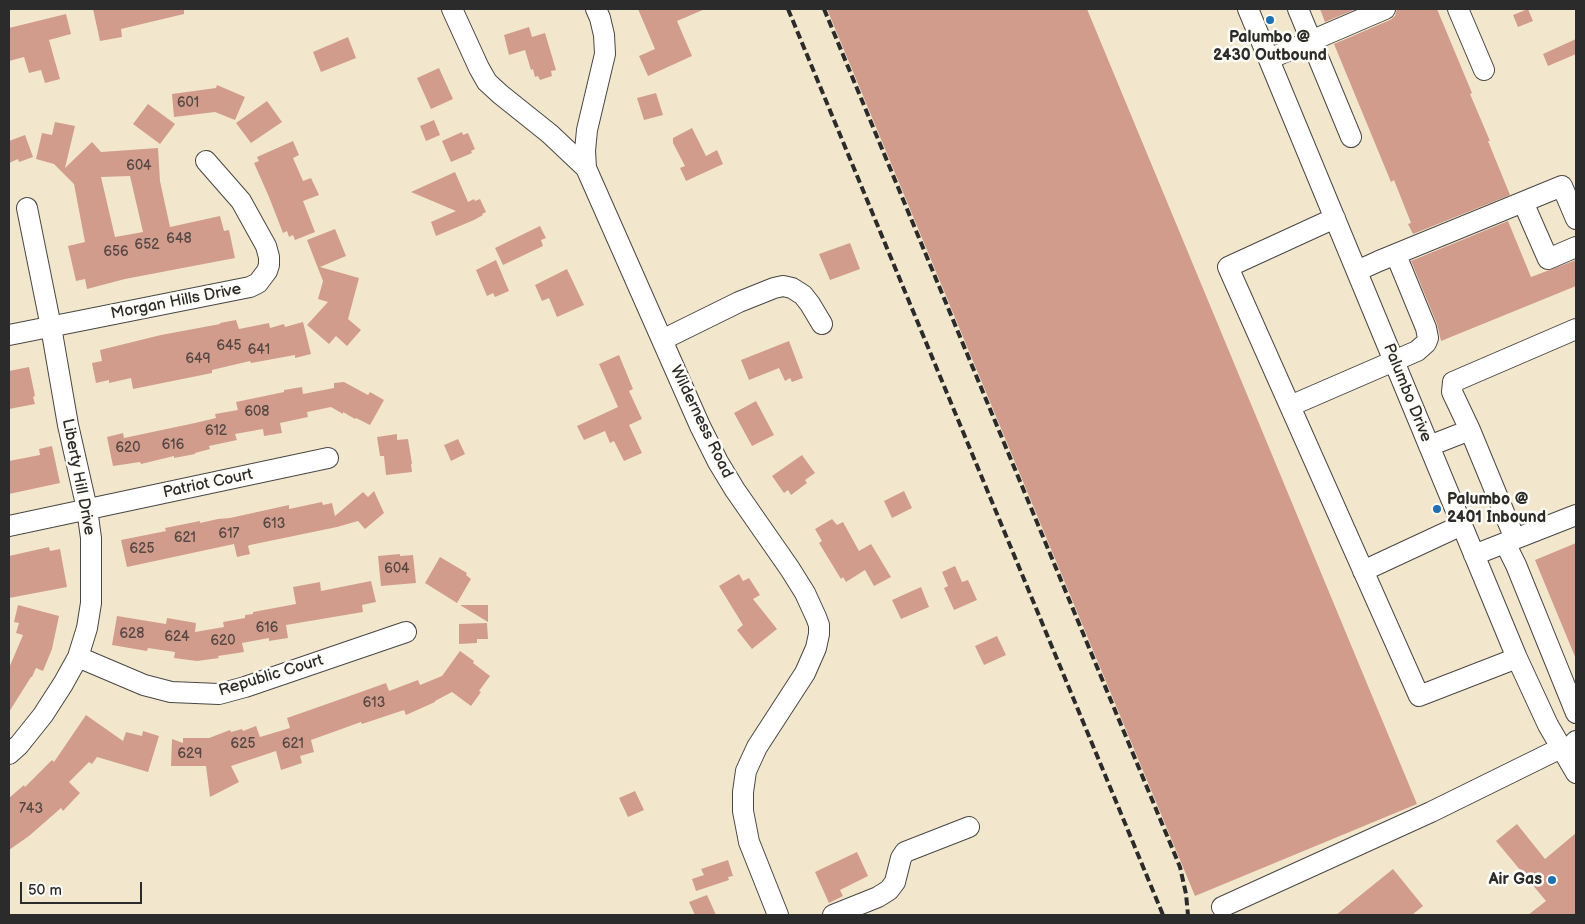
<!DOCTYPE html>
<style>
body{margin:0}
#map{position:relative;width:1585px;height:924px;overflow:hidden;background:#f2e7cd;font-family:"Balsamiq Sans",sans-serif}
canvas{display:block}
.frame{position:absolute;inset:0;border:10px solid #2b2b2b;pointer-events:none}
.scale{position:absolute;left:20px;top:882px;width:122px;height:22px;box-sizing:border-box;border:2px solid #2b2b2b;border-top:0;padding-left:6px;font-size:15px;line-height:18px;white-space:nowrap;color:#2b2b2b;-webkit-text-stroke:4px #fdfcf7;paint-order:stroke}
</style>
<div id="map">
<canvas width="1585" height="924"></canvas>
<div class="frame"></div>
<div class="scale">50 m</div>
</div>
<script>
const ctx = document.querySelector('canvas').getContext('2d');
ctx.lineJoin = 'round';
function paint(path, color) { ctx.fillStyle = color; ctx.fill(path, 'evenodd'); }
const toPath = rows => new Path2D(rows.map(r => 'M' + r).join(''));
function strokePath(path, color, width, dash) { ctx.strokeStyle = color; ctx.lineWidth = width; ctx.lineCap = dash ? 'butt' : 'round'; ctx.setLineDash(dash || []); ctx.stroke(path); }
function write(font, color, halo, rows, align = 'center') {
  ctx.font = font + ' "Balsamiq Sans",sans-serif'; ctx.lineWidth = 5; ctx.setLineDash([]); ctx.textBaseline = 'middle'; ctx.strokeStyle = halo; ctx.fillStyle = color; for (const [text, x, y, turn = 0] of rows) {
    ctx.save(); ctx.translate(x, y); ctx.rotate((+turn || 0) * Math.PI / 180); ctx.textAlign = isNaN(turn) ? turn : align; if (halo) ctx.strokeText(text, 0, 0); ctx.fillText(text, 0, 0); ctx.restore();
  }
}
const building = toPath([
 [93,9,184,9,184,14,121,29,122,37,100,41],
 [638,9,705,9,677,21,692,56,648,76,639,56,655,49],
 [827,9,1087,9,1417,804,1195,896],
 [1320,9,1356,9,1325,22],
 [1397,9,1437,9,1472,93,1470,94,1490,141,1488,141,1510,195,1413,234,1408,224,1411,223,1394,180,1391,182,1334,44,1390,20,1395,16],
 [1528,9,1533,21,1518,27,1513,15],
 [66,14,71,34,49,40,60,79,45,83,41,70,29,73,24,57,9,61,9,28],
 [529,27,532,37,545,33,556,70,551,71,552,76,540,80,538,76,535,77,533,69,531,70,525,50,509,55,504,35],
 [348,37,356,58,321,72,313,52],
 [1576,39,1576,54,1548,66,1543,54],
 [439,68,453,99,431,109,417,78],
 [217,85,245,97,235,120,215,112,174,117,172,94,216,88],
 [656,93,663,115,644,120,637,98],
 [267,101,282,122,251,143,236,123],
 [148,104,175,124,160,144,133,124],
 [434,120,440,135,426,141,420,126],
 [55,122,75,126,65,168,92,142,101,152,158,148,160,181,170,227,220,216,224,231,229,230,235,258,125,279,87,289,85,279,76,281,68,246,85,242,74,184,54,164,36,159,42,133,52,135],
 [130,176,143,232,115,237,101,177],
 [692,128,706,156,717,150,723,164,686,181,680,168,685,166,673,143,673,138],
 [462,132,463,135,468,133,475,149,471,151,472,153,451,162,442,141],
 [25,135,33,157,19,162,18,159,9,163,9,141],
 [293,141,299,155,293,158,303,181,311,178,319,195,303,201,315,232,295,240,293,235,289,237,287,231,283,233,269,197,254,163,259,161,257,157],
 [455,172,468,202,474,199,475,201,480,199,486,212,482,214,483,215,474,220,436,236,431,222,456,211,411,192],
 [1508,221,1531,277,1576,260,1576,286,1441,341,1437,324,1411,261],
 [540,226,546,238,541,240,543,246,503,265,495,248],
 [335,229,346,256,320,267,359,278,348,319,361,330,347,346,336,336,329,344,307,325,328,302,318,299,323,281,307,240],
 [850,243,860,269,830,280,819,254],
 [496,260,509,291,495,297,493,293,487,296,476,270],
 [567,269,584,305,557,317,549,298,542,301,535,285],
 [236,320,239,329,269,323,270,328,284,324,285,327,303,322,311,354,295,358,295,355,251,363,250,361,212,370,212,373,133,389,131,378,109,383,109,380,96,383,92,363,102,361,100,350,161,335,220,324,220,323],
 [789,341,803,378,792,382,790,378,785,381,779,368,749,380,741,360],
 [619,355,633,389,629,391,642,419,629,425,642,453,624,461,614,441,610,443,605,431,584,440,577,426,618,407,599,364],
 [29,367,35,396,33,397,35,404,9,409,9,371],
 [344,382,368,395,370,392,384,400,370,425,356,418,355,419,343,412,343,414,331,407,307,412,308,417,280,423,282,433,264,436,263,429,235,434,237,440,209,446,210,449,195,453,195,454,174,458,174,456,141,464,140,462,113,466,107,437,123,433,124,438,195,423,216,418,215,414,238,410,236,402,284,392,284,390,302,387,303,394,334,388,334,383],
 [756,401,774,435,752,446,734,413],
 [397,434,397,440,408,439,412,464,411,464,412,472,386,475,384,456,380,456,377,437],
 [458,439,465,454,451,461,444,445],
 [52,446,60,483,9,494,9,461,40,455,39,449],
 [802,455,815,473,805,480,807,483,791,495,788,490,784,493,772,476],
 [374,491,384,513,365,529,358,521,337,527,250,545,248,546,250,554,237,557,234,544,127,567,121,540,166,531,165,528,200,521,200,523,218,519,230,518,289,505,289,509,322,502,323,505,332,503,335,516,363,492,368,497],
 [904,491,912,508,892,518,884,501],
 [832,519,837,525,843,522,859,551,871,544,891,577,874,586,865,570,846,582,843,577,841,579,819,543,822,541,815,529],
 [1576,543,1576,659,1535,560],
 [49,547,50,551,60,549,67,587,9,598,9,556],
 [400,554,400,556,413,555,416,583,381,586,378,556],
 [440,557,467,573,466,575,471,579,457,603,425,583],
 [955,566,962,582,968,580,977,600,954,610,944,588,948,586,942,572],
 [739,574,743,581,749,578,760,595,753,599,777,629,752,649,737,630,743,625,719,586],
 [371,581,376,602,362,605,363,612,286,625,288,638,269,641,269,638,242,643,244,652,218,656,219,658,197,661,174,658,175,652,148,648,147,651,112,645,117,616,166,624,167,618,196,623,195,632,224,627,223,622,245,618,245,615,253,614,253,612,296,604,293,587,320,582,321,591],
 [921,587,929,607,901,619,892,600],
 [18,605,59,616,52,649,43,671,36,668,32,677,31,677,9,712,9,668,23,635,16,633,19,623,14,622],
 [460,605,488,605,488,622],
 [487,623,488,639,477,639,477,643,459,644,459,624],
 [997,636,1006,655,984,665,975,646],
 [460,651,474,661,473,663,490,676,479,691,481,692,471,706,452,692,435,701,435,702,406,715,404,710,362,724,361,722,311,740,314,752,300,756,302,763,281,770,276,751,231,766,239,782,210,797,206,766,171,766,172,739,183,743,183,738,209,738,230,730,231,732,242,729,243,731,256,726,260,737,290,728,287,718,344,698,386,683,389,691,418,680,420,685,442,676],
 [86,715,123,741,126,732,142,736,143,731,159,736,148,772,97,757,92,764,89,762,69,782,80,793,63,811,61,808,29,836,9,850,9,798,24,785,25,787,52,760,54,762],
 [635,791,644,810,628,817,619,798],
 [1517,824,1545,859,1576,833,1576,915,1528,915,1546,901,1496,841],
 [857,852,868,876,840,890,843,896,829,903,815,872],
 [728,860,733,876,728,877,729,880,696,891,692,879,704,875,701,869],
 [1393,869,1423,906,1412,915,1336,915],
 [707,895,716,915,695,915,689,902]
]);
const minor = toPath([
 [452,9,479,68,487,82,500,94,550,134,586,168,700,426,718,462,735,490,790,569,805,593,816,617,819,625,819,634,816,648,805,673,757,747,746,771,743,792,743,811,749,842,778,915],
 [1248,9,1517,658,1548,725,1576,773],
 [1298,9,1351,137],
 [1458,9,1484,70],
 [1269,59,1385,9],
 [586,168,585,151,587,130,605,54,604,35,600,18,596,9],
 [1523,202,1548,259,1576,247],
 [1335,218,1228,267,1419,696,1517,658],
 [1357,271,1379,261,1562,186,1576,219],
 [9,335,250,287,258,283,267,271,269,265,269,257,266,246,241,201,206,161],
 [662,340,739,302,774,288,783,286,792,288,803,295,810,304,822,324],
 [1290,406,1417,351,1426,343,1428,338,1426,328,1396,255],
 [1470,430,1515,539],
 [1429,446,1470,430,1452,392,1453,382,1576,329],
 [9,526,328,458],
 [1505,543,1516,565,1576,713],
 [1474,555,1576,515],
 [1363,571,1462,525],
 [78,657,144,685,171,692,219,694,245,687,406,632],
 [9,754,19,745,43,715,63,684,78,657,87,628,91,603,91,538,87,509,68,425,51,327,27,208],
 [1222,907,1431,812,1561,748,1571,746,1576,741],
 [833,915,878,897,889,890,895,882,901,858,905,852,969,827]
]);
const rail = toPath([
 [788,9,1163,915],
 [824,9,1180,867,1186,894,1188,915]
]);
const markers = [
 [1270,20,5,"#1f6fb2"],
 [1437,509,5,"#1f6fb2"],
 [1552,880,5,"#1f6fb2"]
];
const numberNames = [
 ["601",188,103],
 ["604",139,166],
 ["648",179,239],
 ["652",147,245],
 ["656",116,252],
 ["645",229,346],
 ["641",259,350],
 ["649",198,359],
 ["608",257,412],
 ["612",216,431],
 ["616",173,445],
 ["620",128,448],
 ["613",274,524],
 ["617",229,534],
 ["621",185,538],
 ["625",142,549],
 ["604",397,569],
 ["616",267,628],
 ["628",132,634],
 ["624",177,637],
 ["620",223,641],
 ["613",374,703],
 ["625",243,744],
 ["621",293,744],
 ["629",190,754],
 ["743",31,809]
];
const poiNames = [
 ["Palumbo @",1270,38],
 ["2430 Outbound",1270,56],
 ["Palumbo @",1447,500,"left"],
 ["2401 Inbound",1447,518,"left"],
 ["Air Gas",1542,880,"right"]
];
const streetNames = [
 ["Morgan Hills Drive",176,302,-11],
 ["Palumbo Drive",1407,393,68],
 ["Wilderness Road",701,422,64],
 ["Liberty Hill Drive",78,477,79],
 ["Patriot Court",208,484,-12],
 ["Republic Court",271,676,-17]
];
paint(building, '#d29c8c');
strokePath(minor, '#494743', 22);
strokePath(minor, '#fff', 20);
strokePath(rail, '#2b2b2b', 4, [8, 4]);
for (const [x, y, r, color] of markers) { const dot = new Path2D(); dot.arc(x, y, r, 0, 2 * Math.PI); ctx.fillStyle = color; ctx.fill(dot); strokePath(dot, '#fdfcf7', 2); }
write('14px', '#554743', null, numberNames);
write('bold 16px', '#2b2b2b', '#fdfcf7', poiNames);
write('16px', '#2b2b2b', '#fdfcf7', streetNames);
</script>
